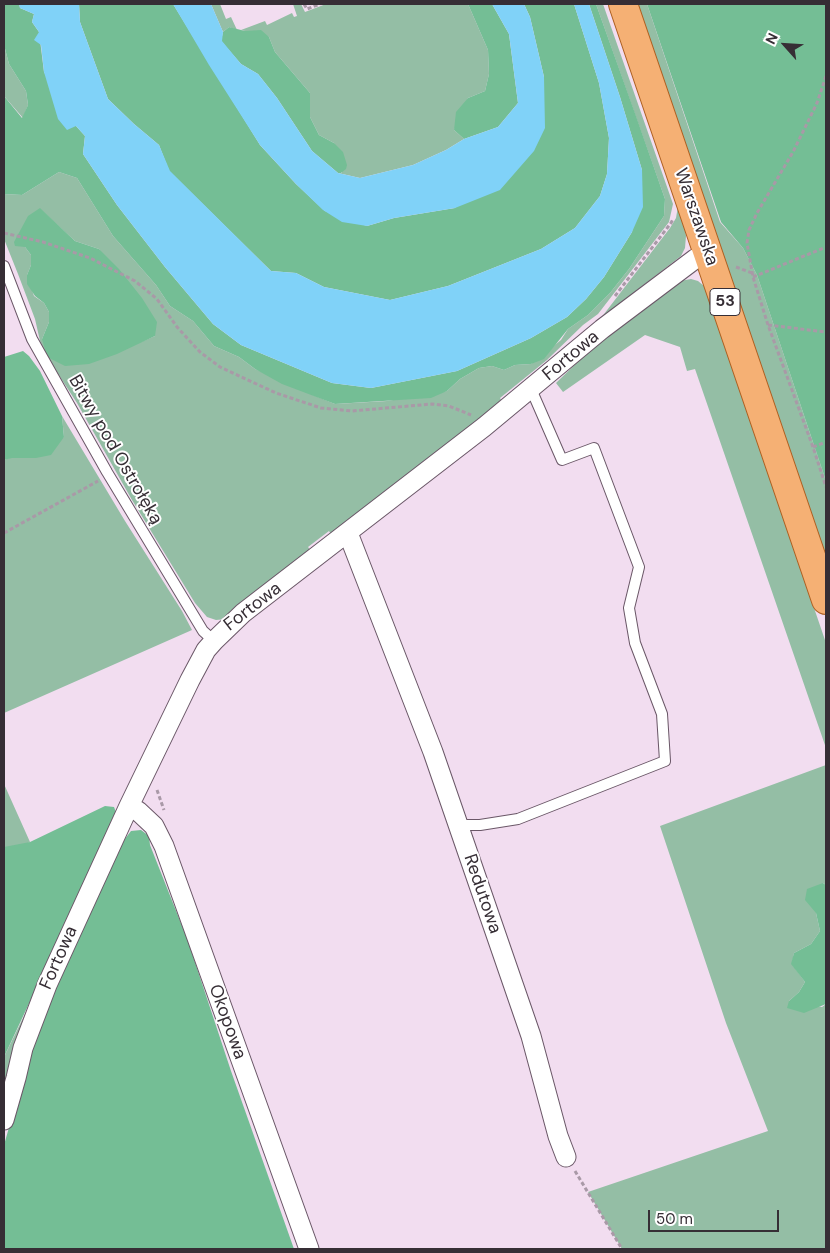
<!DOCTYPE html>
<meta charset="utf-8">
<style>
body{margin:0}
#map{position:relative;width:830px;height:1253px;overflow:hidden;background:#f2ddf0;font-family:"DM Sans",sans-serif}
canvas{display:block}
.frame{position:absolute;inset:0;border:5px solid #362e35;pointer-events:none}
.north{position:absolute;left:760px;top:20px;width:50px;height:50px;-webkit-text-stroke:4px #fff;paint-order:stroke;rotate:296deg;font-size:14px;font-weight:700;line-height:20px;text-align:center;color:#362e35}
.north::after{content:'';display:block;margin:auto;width:18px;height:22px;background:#362e35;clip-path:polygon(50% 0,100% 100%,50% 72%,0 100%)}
.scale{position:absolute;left:648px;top:1210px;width:131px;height:22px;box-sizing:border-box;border:2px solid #362e35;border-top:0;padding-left:6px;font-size:15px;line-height:18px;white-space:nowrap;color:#362e35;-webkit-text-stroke:4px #fff;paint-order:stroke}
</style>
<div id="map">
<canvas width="830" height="1253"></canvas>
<div class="frame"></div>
<div class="north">N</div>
<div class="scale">50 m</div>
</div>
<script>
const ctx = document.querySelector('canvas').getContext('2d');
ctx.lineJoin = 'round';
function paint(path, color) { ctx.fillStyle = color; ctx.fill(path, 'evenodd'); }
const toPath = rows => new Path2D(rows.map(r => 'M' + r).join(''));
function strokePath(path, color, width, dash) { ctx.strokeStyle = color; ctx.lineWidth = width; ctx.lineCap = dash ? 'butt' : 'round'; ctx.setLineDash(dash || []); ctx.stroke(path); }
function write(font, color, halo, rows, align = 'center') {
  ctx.font = font + ' "DM Sans",sans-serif'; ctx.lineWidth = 4; ctx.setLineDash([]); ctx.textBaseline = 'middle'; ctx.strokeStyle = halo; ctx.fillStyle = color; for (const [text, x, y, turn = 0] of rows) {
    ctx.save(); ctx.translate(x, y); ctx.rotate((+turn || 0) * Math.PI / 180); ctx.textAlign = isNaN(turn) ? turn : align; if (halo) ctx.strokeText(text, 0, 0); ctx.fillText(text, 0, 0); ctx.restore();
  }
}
const green = toPath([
 [211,4,220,4,226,19,231,17,237,30,229,27,223,32],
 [293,4,301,4,305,12,326,4,468,4,488,50,489,74,485,91,468,98,454,130,464,139,446,150,413,165,360,178,338,173,342,173,334,143,319,135,310,117,310,93,275,52,269,37,241,30,265,21,267,25,292,13,294,17,297,16],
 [596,4,603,4,673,204,669,222,598,314,583,325,547,360,500,398,503,403,332,536,329,531,308,547,312,552,226,619,216,620,207,617,195,603,132,500,77,403,47,357,40,341,35,319,18,274,4,239,4,194,22,195,59,172,77,178,113,236,156,285,170,306,193,321,214,346,239,357,255,369,308,393,335,404,387,401,447,391,460,379,479,368,492,366,504,370,515,365,531,364,561,340,568,329,588,315,610,293,629,269,664,216,665,199],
 [40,209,75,241,99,249,155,336,141,342,42,339,49,322,49,312,44,303,34,296,27,275,31,265,31,255,25,247],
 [638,4,647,4,720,222,743,248,757,275,826,481,826,557],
 [4,45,9,64,26,91,28,105,23,118,4,96],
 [678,206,685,227,686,236,685,248,681,256,601,318,670,228,676,218],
 [691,279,698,281,704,286,826,643,826,748,695,369,687,371,680,347,645,335,563,392,556,383,594,346,680,281],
 [62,416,125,521,182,611,192,630,4,713,4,460,64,437],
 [826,765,826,885,823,883,816,913,820,931,811,944,794,953,792,964,805,982,799,992,789,1001,822,1007,826,1004,826,1249,622,1249,588,1192,768,1131,726,1023,660,826],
 [4,784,30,842,4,854],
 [41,981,4,1094,4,1057]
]);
const forest = toPath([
 [4,4,19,4,20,8,34,14,32,22,39,32,44,72,76,126,85,136,83,154,117,205,165,267,213,324,241,345,332,383,371,388,457,371,531,338,567,317,586,299,604,277,632,232,642,170,620,97,589,4,596,4,636,116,665,199,664,216,629,269,610,293,588,315,568,329,544,359,531,364,515,365,504,370,492,366,479,368,460,379,447,391,431,398,335,404,282,384,255,369,239,357,214,346,193,321,170,306,156,285,113,236,77,178,59,172,22,195,4,194,4,96,22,118,28,105,26,91,9,64,4,45],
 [79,4,173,4,260,145,296,184,325,211,367,226,394,218,455,208,544,77,530,17,524,4,574,4,599,83,609,138,607,174,600,196,575,228,541,249,448,286,390,300,324,287,296,273,271,271,169,171,159,145,134,124,108,99,80,22],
 [468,4,492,4,509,34,518,103,498,127,464,139,454,130,456,112,468,98,485,91,489,74,488,50],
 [647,4,826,4,826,481,757,275,743,248,721,222],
 [229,27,245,31,261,30,269,37,275,52,310,93,310,117,319,135,334,143,343,152,347,165,346,169,341,173,338,173,312,151,277,98,258,74,241,64,221,41,223,32],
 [40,208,75,241,99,249,119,269,142,298,157,322,155,336,117,354,89,364,65,366,47,357,42,339,49,322,49,312,44,303,35,296,27,284,27,275,31,265,31,255,25,247,15,246,14,242,28,216],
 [23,351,29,356,40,371,62,416,64,437,51,455,36,458,12,458,4,460,4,357],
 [105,806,114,807,117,815,4,1057,4,847,30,842],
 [141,830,149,836,150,845,188,941,231,1071,294,1249,4,1249,4,1145,28,1061,52,992,117,849,131,831],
 [823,883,826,885,826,1004,804,1013,787,1008,789,1001,799,992,805,982,791,964,794,953,811,944,820,931,816,913,805,900,807,889]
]);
const water = toPath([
 [19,4,79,4,80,22,108,99,134,124,159,145,170,171,271,271,296,273,324,287,390,300,448,286,541,249,575,228,600,196,607,174,609,138,599,83,574,4,589,4,620,97,642,170,643,207,632,232,604,277,586,299,567,317,531,338,457,371,371,388,332,383,241,345,213,324,165,267,117,205,83,154,85,136,76,126,67,130,58,119,44,72,41,45,34,40,39,32,32,22,34,14,20,8],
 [173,4,211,4,223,32,222,41,241,64,258,74,277,98,312,151,338,173,360,178,413,165,446,150,464,139,498,127,518,103,509,34,492,4,524,4,530,17,544,77,545,128,534,151,500,190,455,208,394,218,367,226,342,222,323,210,296,184,260,145,209,65]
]);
const path = toPath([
 [304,4,307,9,320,4],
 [826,76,817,103,793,152,757,213,749,230,747,243,753,277,768,325,813,447,826,487],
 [4,233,43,242,90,258,135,281,157,299,177,327,200,352,220,367,276,393,321,408,352,411,432,404,449,406,471,415],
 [736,267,752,273],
 [753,277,826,247],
 [615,296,671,223,673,219],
 [768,325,826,332],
 [813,447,826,442],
 [4,533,98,481],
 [157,790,164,810],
 [575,1171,622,1249]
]);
const lane = toPath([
 [4,266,32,339,107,472,203,631,214,641],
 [458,825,480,825,518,819,665,761,662,714,635,643,629,608,639,567,594,448,562,460,531,389]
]);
const street = toPath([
 [348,533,433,752,531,1036,558,1136,566,1157],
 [129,806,138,811,154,826,164,846,309,1249],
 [4,1120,16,1078,23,1048,47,985,129,806,190,680,206,650,214,641,243,613,484,427,602,329,695,259,708,253]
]);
const primary = toPath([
 [623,4,826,600]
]);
const shields = [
 [725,302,30]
];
const shieldNames = [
 ["53",725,302]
];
const streetNames = [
 ["Warszawska",696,217,71],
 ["Fortowa",571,356,-40],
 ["Bitwy pod Ostrołęką",115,450,60],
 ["Fortowa",253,607,-38],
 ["Redutowa",482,894,71],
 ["Fortowa",59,958,-66],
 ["Okopowa",227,1022,70]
];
paint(green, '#94bea5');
paint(forest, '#74be95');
paint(water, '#80d2f8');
strokePath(lane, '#6a5767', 12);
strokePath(street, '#6a5767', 21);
strokePath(primary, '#ae6022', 30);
strokePath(path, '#a999a7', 3, [4, 2.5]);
strokePath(lane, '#fff', 10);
strokePath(street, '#fff', 19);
strokePath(primary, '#f5b074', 28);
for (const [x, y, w] of shields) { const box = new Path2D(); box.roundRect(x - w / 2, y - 13.5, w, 27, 4); ctx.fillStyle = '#fff'; ctx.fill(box); strokePath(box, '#362e35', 1); }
write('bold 16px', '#362e35', null, shieldNames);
write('18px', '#362e35', '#fff', streetNames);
</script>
